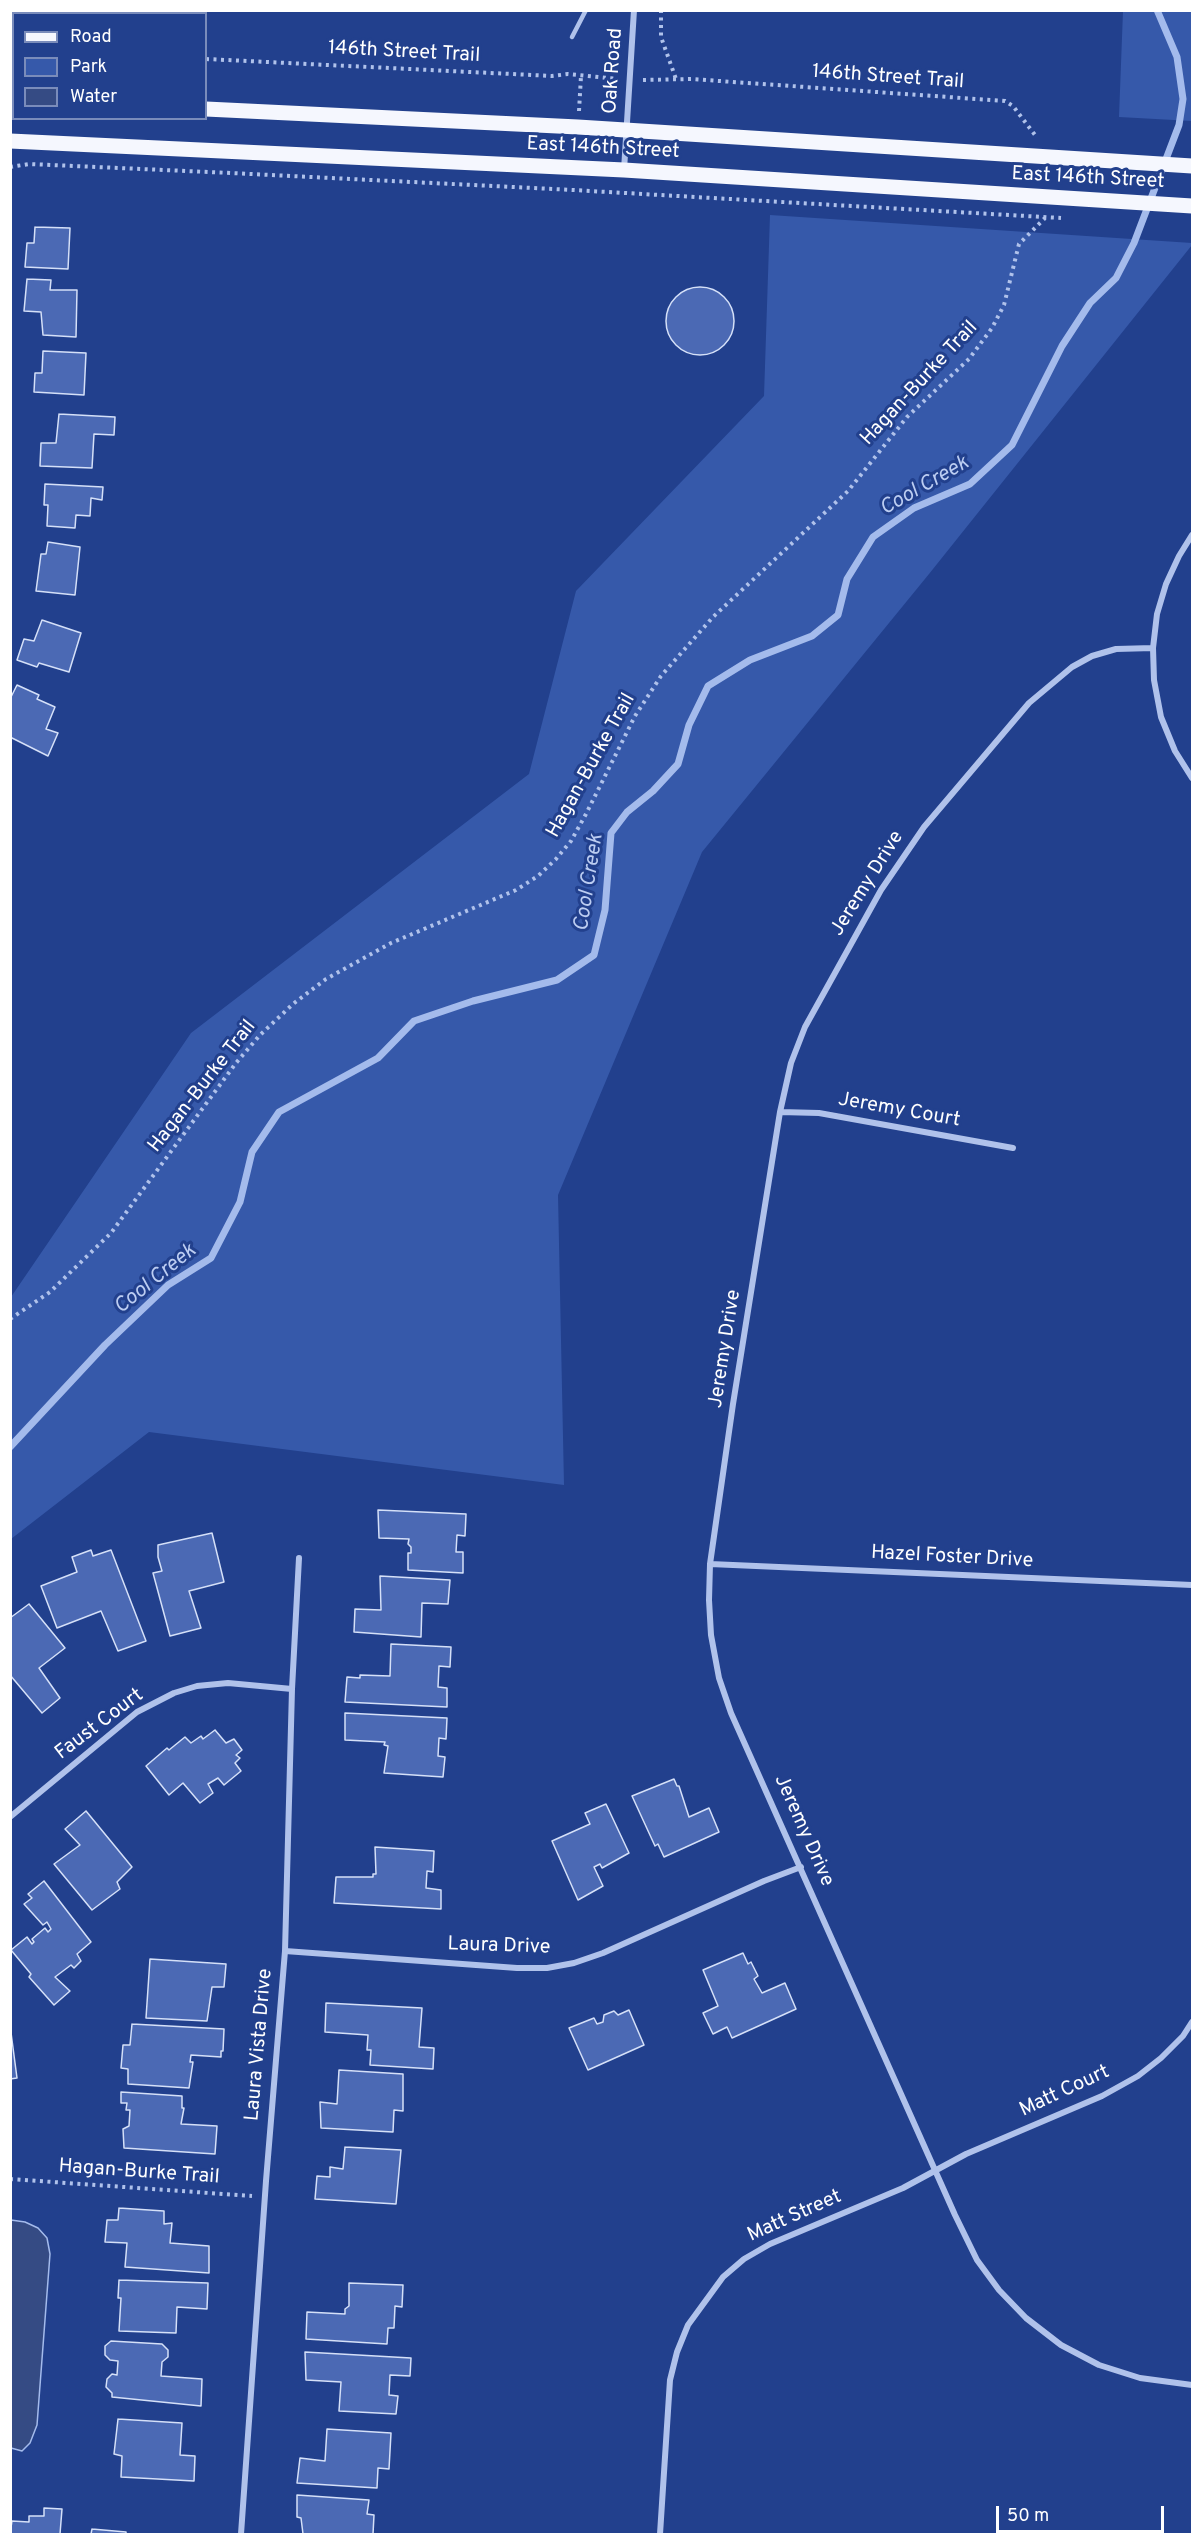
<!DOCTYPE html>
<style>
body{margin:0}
#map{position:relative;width:1203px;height:2545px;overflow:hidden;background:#22408d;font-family:Overpass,sans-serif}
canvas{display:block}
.frame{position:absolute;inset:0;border:12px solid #fff;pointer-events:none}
.legend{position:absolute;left:12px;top:12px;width:195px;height:108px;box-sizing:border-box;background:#22408d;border:2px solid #7a8cbb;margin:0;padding:8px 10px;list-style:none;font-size:18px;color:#fff}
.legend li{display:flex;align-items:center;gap:12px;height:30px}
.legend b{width:30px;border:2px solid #7a8cbb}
.scale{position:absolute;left:996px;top:2506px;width:168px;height:27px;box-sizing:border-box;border:3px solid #fff;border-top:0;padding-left:8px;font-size:18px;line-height:21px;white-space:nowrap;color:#fff;-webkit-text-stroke:4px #22408d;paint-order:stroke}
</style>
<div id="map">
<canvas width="1203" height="2545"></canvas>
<div class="frame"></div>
<ul class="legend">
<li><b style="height:8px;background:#f5f7fe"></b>Road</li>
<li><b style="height:16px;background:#3659aa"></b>Park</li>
<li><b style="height:16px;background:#354b84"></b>Water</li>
</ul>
<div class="scale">50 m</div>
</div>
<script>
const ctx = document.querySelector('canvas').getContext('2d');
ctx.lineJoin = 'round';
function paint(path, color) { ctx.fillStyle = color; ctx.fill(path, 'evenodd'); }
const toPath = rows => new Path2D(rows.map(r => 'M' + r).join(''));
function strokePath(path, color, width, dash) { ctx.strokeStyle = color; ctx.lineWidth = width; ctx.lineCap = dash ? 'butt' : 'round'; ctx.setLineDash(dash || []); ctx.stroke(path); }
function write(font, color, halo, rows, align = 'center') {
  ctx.font = font + ' Overpass,sans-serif'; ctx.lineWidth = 6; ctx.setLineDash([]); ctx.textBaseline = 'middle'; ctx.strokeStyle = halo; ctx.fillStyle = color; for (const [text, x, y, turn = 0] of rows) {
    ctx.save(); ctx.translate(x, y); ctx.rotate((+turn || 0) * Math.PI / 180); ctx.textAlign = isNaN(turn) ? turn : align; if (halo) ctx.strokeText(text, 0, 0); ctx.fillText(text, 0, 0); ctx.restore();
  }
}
const green = toPath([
 [1123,11,1192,11,1192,121,1119,117],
 [770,215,1192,243,1192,245,929,574,702,852,558,1195,564,1485,149,1432,11,1539,11,1297,191,1033,529,774,576,591,764,396]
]);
const water = toPath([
 [11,2220,25,2222,38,2228,47,2238,50,2254,37,2425,30,2443,22,2451,11,2448,11,2220]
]);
const stream = toPath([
 [10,1447,105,1345,168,1285,211,1258,240,1202,252,1152,279,1112,378,1058,414,1021,473,1001,557,980,594,955,605,910,611,833,627,812,653,791,678,764,689,725,708,686,750,660,812,636,838,615,847,579,873,537,914,508,970,484,1012,445,1062,346,1090,303,1116,278,1134,243,1179,125,1183,99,1177,57,1157,10]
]);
const building = toPath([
 [35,227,70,228,68,269,25,267,27,243,34,243,35,227],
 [27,279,51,280,50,290,77,290,76,337,43,335,41,312,24,311,27,279],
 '666 321a34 34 0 1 1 68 0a34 34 0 1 1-68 0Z',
 [43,351,86,353,84,395,34,392,35,373,42,373,43,351],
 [59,414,115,417,114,435,94,434,92,468,40,466,41,443,56,443,59,414],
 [45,484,103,487,102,500,91,498,90,516,76,515,75,528,47,526,48,505,44,505,45,484],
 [48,542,80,547,75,595,36,591,41,554,46,554,48,542],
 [42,620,81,633,69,672,39,663,37,667,17,660,24,639,34,641,42,620],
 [17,685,39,695,37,699,55,707,46,729,58,733,48,756,10,737,10,699,17,685],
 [378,1510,466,1514,465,1536,457,1535,456,1552,463,1552,463,1573,408,1570,408,1553,411,1553,411,1547,408,1544,409,1539,379,1538,378,1510],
 [212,1533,224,1582,189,1591,201,1628,170,1636,153,1573,162,1571,158,1557,158,1545,212,1533],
 [91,1550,93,1556,111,1550,146,1641,118,1651,101,1611,57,1628,41,1586,77,1572,72,1557,91,1550],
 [380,1576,450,1580,448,1604,422,1603,421,1637,354,1632,355,1609,381,1610,380,1576],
 [29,1604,65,1648,39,1668,60,1698,42,1713,10,1675,10,1618,29,1604],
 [391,1644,451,1647,450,1667,439,1666,438,1687,447,1688,447,1707,345,1702,347,1677,360,1678,360,1675,390,1676,391,1644],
 [345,1713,447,1718,446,1739,439,1738,438,1756,445,1757,443,1777,384,1773,388,1746,384,1745,385,1742,345,1740,345,1713],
 [215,1730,226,1743,234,1739,242,1750,236,1755,240,1758,235,1763,241,1771,224,1785,218,1778,208,1784,213,1793,200,1803,183,1783,169,1795,146,1766,167,1748,169,1750,185,1737,191,1743,201,1736,203,1739,215,1730],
 [674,1779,677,1786,679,1786,689,1817,709,1808,719,1832,664,1857,658,1844,655,1846,632,1796,674,1779],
 [606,1804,629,1853,602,1868,600,1864,594,1867,603,1886,578,1900,552,1841,590,1824,585,1813,606,1804],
 [86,1811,132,1867,117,1882,120,1889,92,1910,54,1864,80,1845,65,1829,86,1811],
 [375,1847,434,1851,433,1872,427,1871,426,1888,441,1890,441,1909,334,1903,336,1877,373,1877,373,1874,376,1874,375,1847],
 [44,1881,91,1942,77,1954,81,1961,74,1968,71,1965,55,1977,70,1991,54,2005,29,1977,31,1974,11,1950,27,1937,32,1944,34,1942,32,1939,45,1928,48,1932,51,1929,47,1922,43,1925,24,1904,32,1898,28,1894,44,1881],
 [743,1953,748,1964,751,1962,758,1976,754,1979,762,1993,785,1983,796,2009,732,2038,727,2027,713,2034,703,2013,718,2006,703,1970,743,1953],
 [150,1959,226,1964,224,1987,212,1987,207,2021,146,2018,150,1959],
 [326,2003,422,2008,419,2047,434,2048,433,2069,370,2065,371,2050,367,2050,368,2035,325,2032,326,2003],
 [629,2010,644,2045,588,2070,569,2028,594,2018,597,2024,603,2022,604,2015,614,2011,618,2015,629,2010],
 [132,2024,224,2029,223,2051,221,2051,221,2057,191,2055,190,2062,193,2062,189,2088,128,2084,128,2069,121,2068,123,2045,130,2045,132,2024],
 [10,2025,17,2078,10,2079,10,2025],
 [339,2070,403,2074,403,2111,394,2110,393,2132,321,2128,320,2102,337,2104,339,2070],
 [121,2092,182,2096,182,2108,184,2108,181,2124,217,2126,215,2154,124,2148,123,2129,129,2126,130,2110,126,2110,127,2103,121,2103,121,2092],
 [345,2147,401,2150,396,2204,315,2199,317,2176,330,2177,330,2167,343,2169,345,2147],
 [119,2208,164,2211,164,2224,172,2223,170,2243,209,2246,209,2273,125,2267,127,2243,105,2242,107,2220,118,2220,119,2208],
 [119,2280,208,2283,207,2309,177,2307,176,2333,119,2331,121,2298,118,2298,119,2280],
 [349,2283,403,2285,402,2307,395,2306,394,2328,388,2328,387,2344,306,2339,307,2312,345,2314,345,2309,349,2306,349,2283],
 [111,2341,162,2344,168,2350,168,2357,162,2362,161,2376,202,2379,201,2406,112,2397,112,2393,106,2387,107,2379,112,2374,117,2375,118,2361,110,2360,105,2355,105,2346,111,2341],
 [305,2352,411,2358,410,2376,390,2375,389,2395,398,2396,396,2414,339,2411,341,2382,306,2380,305,2352],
 [118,2419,182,2423,180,2455,195,2456,194,2481,121,2477,122,2456,114,2454,118,2419],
 [327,2429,391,2433,389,2469,378,2468,377,2488,297,2483,300,2458,325,2461,327,2429],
 [297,2495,369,2500,367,2514,374,2515,373,2534,303,2534,301,2518,297,2517,297,2495],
 [44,2508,62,2509,60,2534,10,2534,12,2521,29,2522,29,2516,44,2516,44,2508],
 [92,2529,126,2532,126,2534,91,2534,92,2529]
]);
const path = toPath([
 [661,10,661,37,676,79],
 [206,59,552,76,568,74,618,79],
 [10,76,14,76],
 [643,80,691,79,1005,101,1013,106,1035,135,1038,137],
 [579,111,581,76],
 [10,167,29,164,231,173,573,190,1061,218],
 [10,1319,50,1292,111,1233,236,1063,260,1035,293,1004,326,979,391,943,516,890,538,876,556,859,571,841,586,814,635,716,661,676,713,617,848,491,907,417,969,359,992,328,1004,305,1019,244,1045,218],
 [10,2179,252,2196]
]);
const lane = toPath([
 [169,10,173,12],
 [572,37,586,10]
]);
const street = toPath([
 [624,170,634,10],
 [1192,535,1179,556,1166,584,1157,614,1153,648,1154,680,1161,717,1175,751,1192,778],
 [1153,648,1116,649,1092,656,1072,667,1029,703,924,827,881,890,805,1027,791,1063,780,1112,733,1404,710,1564,709,1600,711,1635,719,1678,731,1713,955,2215,977,2260,999,2290,1026,2318,1061,2345,1099,2365,1140,2378,1192,2385],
 [780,1112,819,1113,1013,1148],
 [710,1564,1192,1585],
 [10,1817,137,1712,174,1693,197,1686,228,1683,292,1689],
 [285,1951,517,1968,547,1968,574,1963,603,1953,764,1881,801,1867],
 [241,2534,266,2181,285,1951,292,1689,299,1558],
 [660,2534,670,2380,677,2352,688,2325,723,2277,744,2259,770,2244,903,2188,966,2154,1102,2096,1138,2076,1161,2058,1183,2036,1192,2022]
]);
const primary = toPath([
 [10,100,14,100],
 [206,109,578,127,1192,166],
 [10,141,624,170,1192,206]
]);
const streetNames = [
 ["146th Street Trail",404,53,3],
 ["Oak Road",614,71,-86],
 ["146th Street Trail",888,78,4],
 ["East 146th Street",603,149,3],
 ["East 146th Street",1088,179,3],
 ["Hagan-Burke Trail",920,384,-47],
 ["Hagan-Burke Trail",592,766,-61],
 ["Jeremy Drive",868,884,-58],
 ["Hagan-Burke Trail",203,1087,-52],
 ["Jeremy Court",899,1111,10],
 ["Jeremy Drive",726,1349,-81],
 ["Hazel Foster Drive",952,1558,3],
 ["Faust Court",100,1725,-37],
 ["Jeremy Drive",803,1831,66],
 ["Laura Drive",499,1947,2],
 ["Laura Vista Drive",260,2045,-85],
 ["Matt Court",1065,2092,-25],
 ["Hagan-Burke Trail",139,2173,4],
 ["Matt Street",795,2217,-24]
];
const waterNames = [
 ["Cool Creek",925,487,-30],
 ["Cool Creek",590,883,-81],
 ["Cool Creek",156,1280,-39]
];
paint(green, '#3659aa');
paint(water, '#354b84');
strokePath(water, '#a4bbec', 1.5);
strokePath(stream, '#a4bbec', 7);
paint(building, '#4b69b4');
strokePath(building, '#d5e0f8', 1.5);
strokePath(path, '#b0c2eb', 4, [3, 4.5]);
strokePath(lane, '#b0c2eb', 4.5);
strokePath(street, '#b0c2eb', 6);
strokePath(primary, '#f5f7fe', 15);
write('20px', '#fff', '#22408d', streetNames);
write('italic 21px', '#bccdf2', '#22408d', waterNames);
</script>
